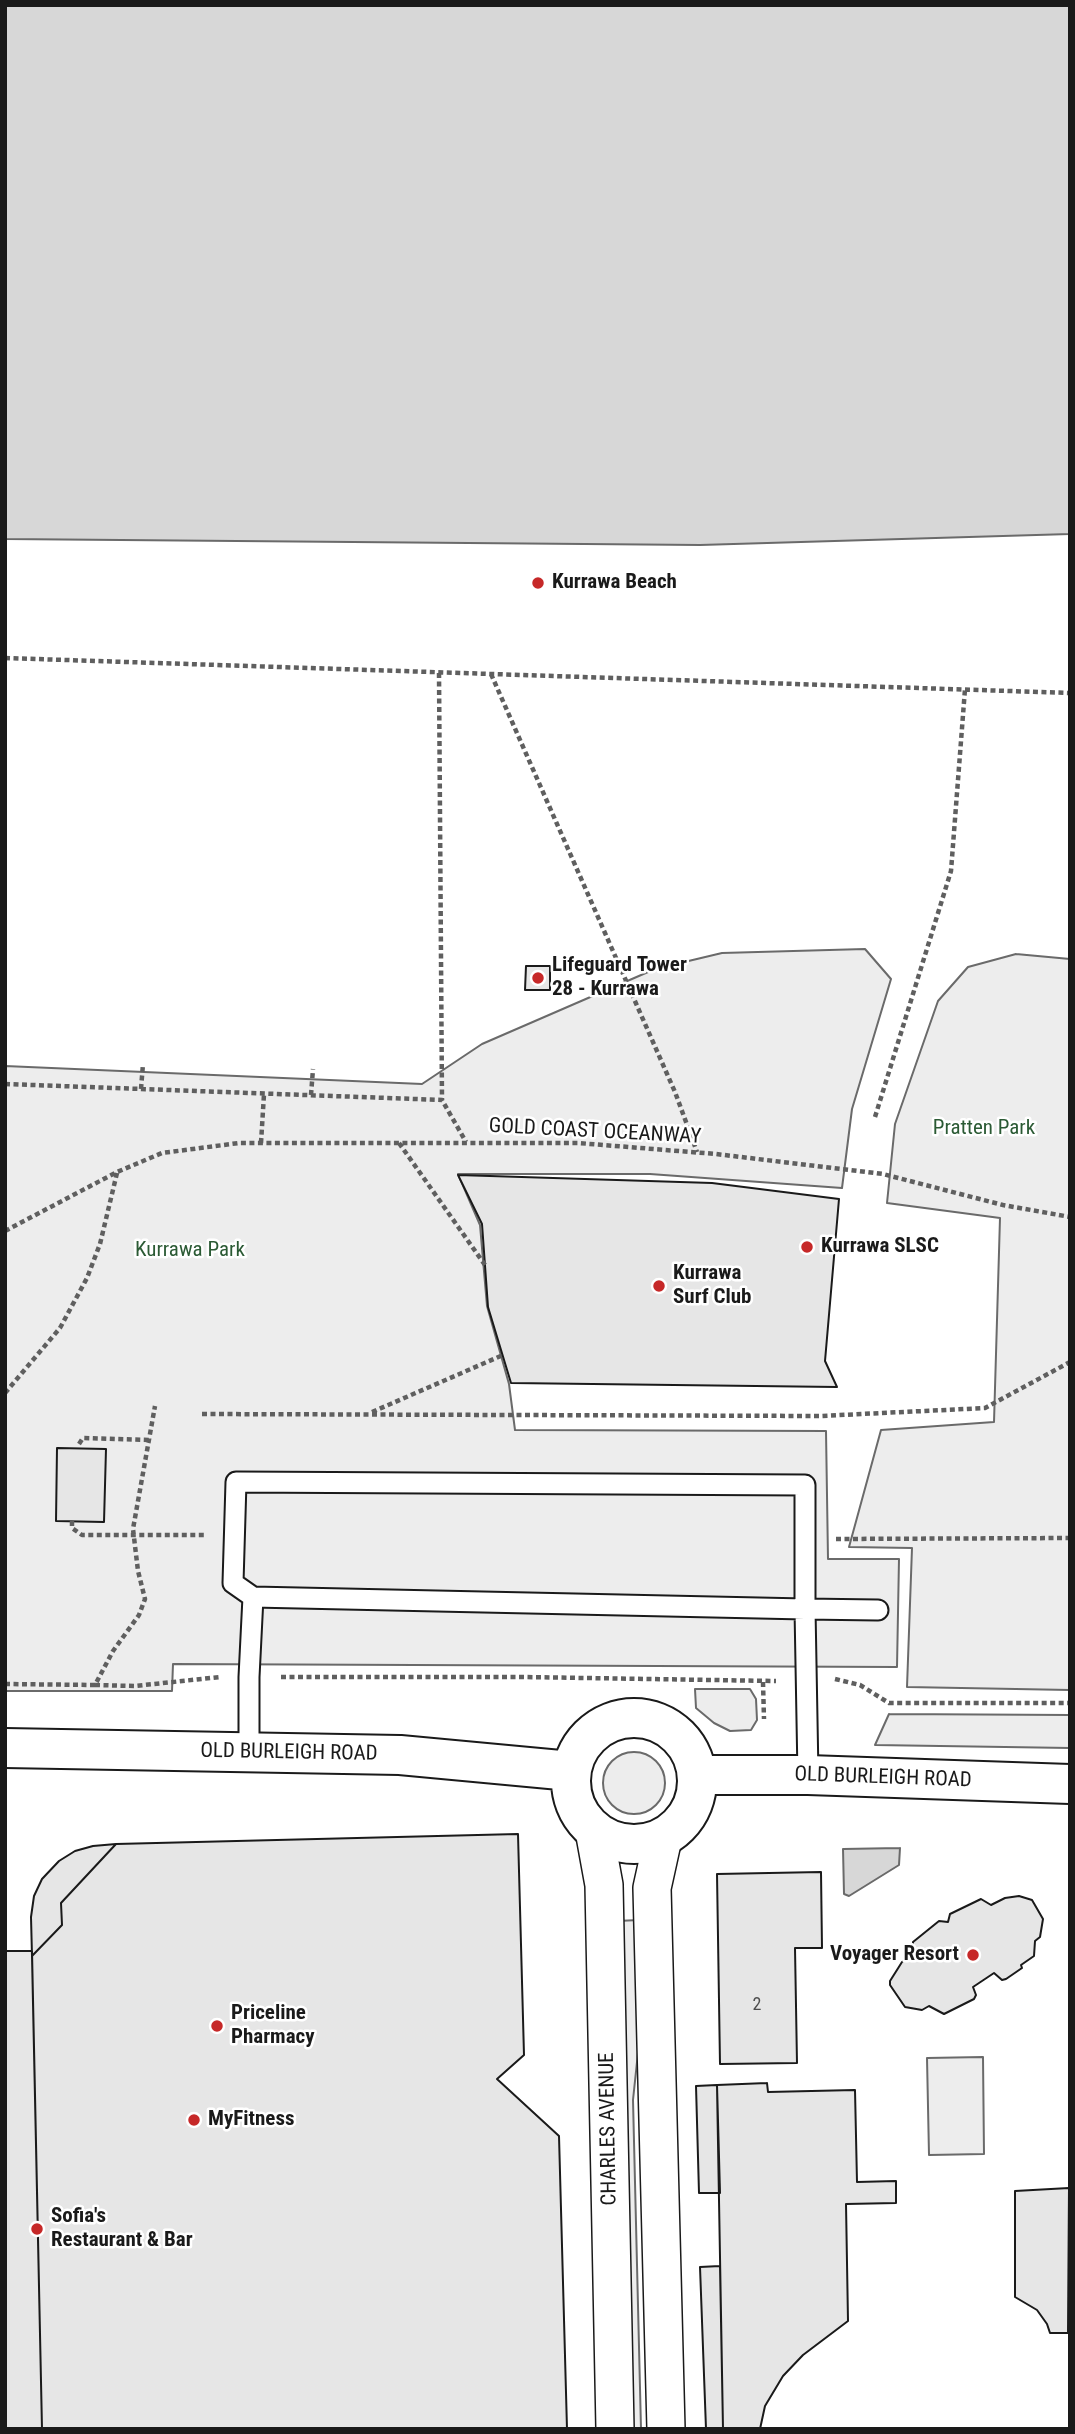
<!DOCTYPE html>
<style>
body{margin:0}
#map{position:relative;width:1075px;height:2434px;overflow:hidden;background:#fff;font-family:"Roboto Condensed",sans-serif}
canvas{display:block}
.frame{position:absolute;inset:0;border:7px solid #1a1a1a;pointer-events:none}
</style>
<div id="map">
<canvas width="1075" height="2434"></canvas>
<div class="frame"></div>
</div>
<script>
const ctx = document.querySelector('canvas').getContext('2d');
ctx.lineJoin = 'round';
function paint(path, color) { ctx.fillStyle = color; ctx.fill(path, 'evenodd'); }
const toPath = rows => new Path2D(rows.map(r => 'M' + r).join(''));
function strokePath(path, color, width, dash) { ctx.strokeStyle = color; ctx.lineWidth = width; ctx.lineCap = dash ? 'butt' : 'round'; ctx.setLineDash(dash || []); ctx.stroke(path); }
function write(font, color, halo, rows, align = 'center') {
  ctx.font = font + ' "Roboto Condensed",sans-serif'; ctx.lineWidth = 5; ctx.setLineDash([]); ctx.textBaseline = 'middle'; ctx.strokeStyle = halo; ctx.fillStyle = color; for (const [text, x, y, turn = 0] of rows) {
    ctx.save(); ctx.translate(x, y); ctx.rotate((+turn || 0) * Math.PI / 180); ctx.textAlign = isNaN(turn) ? turn : align; if (halo) ctx.strokeText(text, 0, 0); ctx.fillText(text, 0, 0); ctx.restore();
  }
}
const built = toPath([
 [865,949,891,979,852,1109,842,1188,650,1174,458,1174,480,1225,487,1306,509,1384,515,1430,826,1431,828,1559,899,1559,897,1667,173,1664,172,1691,5,1691,5,1066,422,1084,482,1044,655,969,722,953,865,949],
 [1016,954,1070,959,1070,1690,907,1687,912,1548,849,1547,881,1430,994,1422,1000,1218,887,1203,895,1124,938,1001,968,967,1016,954],
 [695,1689,750,1689,756,1699,757,1720,751,1730,730,1731,714,1723,696,1708,695,1689],
 [889,1714,1070,1715,1070,1748,875,1745,889,1714],
 '603 1783a31 31 0 1 1 62 0a31 31 0 1 1-62 0Z',
 [639,1920,641,2024,633,2100,641,2429,631,2429,617,1921,639,1920],
 [983,2057,984,2154,929,2155,927,2058,983,2057]
]);
const water = toPath([
 [5,5,1070,5,1070,534,700,545,5,539,5,5],
 [900,1848,899,1865,849,1896,844,1894,843,1849,900,1848]
]);
const building = toPath([
 [526,966,550,966,550,990,525,990,526,966],
 [458,1175,712,1183,839,1199,825,1361,837,1387,511,1383,488,1307,482,1224,458,1175],
 [57,1448,106,1449,104,1522,56,1521,57,1448],
 [518,1834,524,2055,497,2079,559,2136,567,2429,42,2429,32,1956,62,1925,61,1903,116,1844,518,1834],
 [116,1844,61,1903,62,1925,32,1956,31,1917,34,1896,42,1879,59,1861,75,1851,93,1846,116,1844],
 [821,1872,822,1948,795,1948,797,2063,720,2064,717,1874,821,1872],
 [1019,1896,1032,1900,1043,1919,1040,1937,1035,1941,1034,1956,1021,1965,1022,1968,1006,1979,1002,1980,994,1973,973,1987,976,1995,974,1999,944,2014,929,2006,922,2010,905,2007,890,1985,890,1981,902,1962,913,1955,913,1942,939,1921,948,1922,950,1914,981,1899,991,1905,1005,1898,1019,1896],
 [5,1951,32,1951,42,2429,5,2429,5,1951],
 [767,2083,768,2092,855,2090,857,2182,896,2181,896,2203,846,2204,848,2321,803,2355,783,2376,765,2406,760,2429,723,2429,717,2085,767,2083],
 [717,2085,720,2193,699,2193,696,2086,717,2085],
 [1069,2188,1068,2333,1050,2333,1047,2324,1037,2310,1015,2297,1015,2191,1069,2188],
 [720,2266,723,2429,706,2429,700,2267,720,2266]
]);
const path = toPath([
 [5,658,1070,693],
 [439,673,442,1100],
 [491,674,675,1092,697,1152],
 [5,1084,442,1100,466,1142],
 [141,1089,143,1064],
 [311,1095,313,1069],
 [875,1117,951,871,965,689],
 [261,1143,264,1094],
 [399,1143,485,1265],
 [5,1231,117,1172,162,1153,239,1143,578,1143,716,1154,883,1174,1003,1205,1070,1217],
 [5,1393,60,1328,87,1278,100,1244,117,1173],
 [372,1412,503,1355],
 [202,1414,821,1416,985,1408,1070,1362],
 [79,1444,83,1438,150,1440],
 [72,1521,72,1528,82,1535,205,1535],
 [836,1539,1070,1538],
 [281,1677,522,1677,776,1681],
 [835,1679,860,1685,889,1703,1070,1703],
 [763,1682,764,1719],
 [5,1684,95,1685,113,1651,139,1615,145,1599,138,1571,133,1529,155,1406],
 [95,1685,135,1686,220,1677]
]);
const lane = toPath([
 [253,1597,233,1583,236,1482,805,1485,805,1609,878,1610],
 [249,1752,249,1677,253,1597,805,1609,808,1775]
]);
const street = toPath([
 [594,1830,604,1885,615,2429],
 [663,1838,652,1888,666,2429]
]);
const secondary = toPath([
 '571 1781a63 63 0 1 1 126 0a63 63 0 1 1-126 0Z',
 [5,1748,400,1755,571,1771],
 [697,1775,808,1775,1070,1784]
]);
const markers = [
 [538,583,7,"#c62828"],
 [538,978,7,"#c62828"],
 [807,1247,7,"#c62828"],
 [659,1286,7,"#c62828"],
 [973,1955,7,"#c62828"],
 [217,2026,7,"#c62828"],
 [194,2120,7,"#c62828"],
 [37,2229,7,"#c62828"]
];
const numberNames = [
 ["2",757,2005]
];
const poiNames = [
 ["Kurrawa Beach",552,583],
 ["Lifeguard Tower",552,966],
 ["28 - Kurrawa",552,990],
 ["Kurrawa SLSC",821,1247],
 ["Kurrawa",673,1274],
 ["Surf Club",673,1298],
 ["Voyager Resort",959,1955,"right"],
 ["Priceline",231,2014],
 ["Pharmacy",231,2038],
 ["MyFitness",208,2120],
 ["Sofia's",51,2217],
 ["Restaurant & Bar",51,2241]
];
const parkNames = [
 ["Pratten Park",984,1129],
 ["Kurrawa Park",190,1251]
];
const streetNames = [
 ["GOLD COAST OCEANWAY",595,1132,3],
 ["OLD BURLEIGH ROAD",289,1753,1],
 ["OLD BURLEIGH ROAD",883,1778,2],
 ["CHARLES AVENUE",609,2129,-91]
];
paint(built, '#ededed');
strokePath(built, '#6a6a6a', 2);
paint(water, '#d7d7d7');
strokePath(water, '#6a6a6a', 2);
paint(building, '#e6e6e6');
strokePath(building, '#1a1a1a', 2);
strokePath(lane, '#1a1a1a', 23);
strokePath(street, '#1a1a1a', 40);
strokePath(secondary, '#1a1a1a', 42);
strokePath(path, '#5f5f5f', 4.5, [5, 3.5]);
strokePath(lane, '#fff', 19);
strokePath(street, '#fff', 37);
strokePath(secondary, '#fff', 38);
for (const [x, y, r, color] of markers) { const dot = new Path2D(); dot.arc(x, y, r, 0, 2 * Math.PI); ctx.fillStyle = color; ctx.fill(dot); strokePath(dot, '#fff', 2.5); }
write('18px', '#4d4d4d', null, numberNames);
write('bold 21px', '#1a1a1a', '#fff', poiNames, 'left');
write('21px', '#2b5a34', '#fff', parkNames);
write('21px', '#1a1a1a', '#fff', streetNames);
</script>
